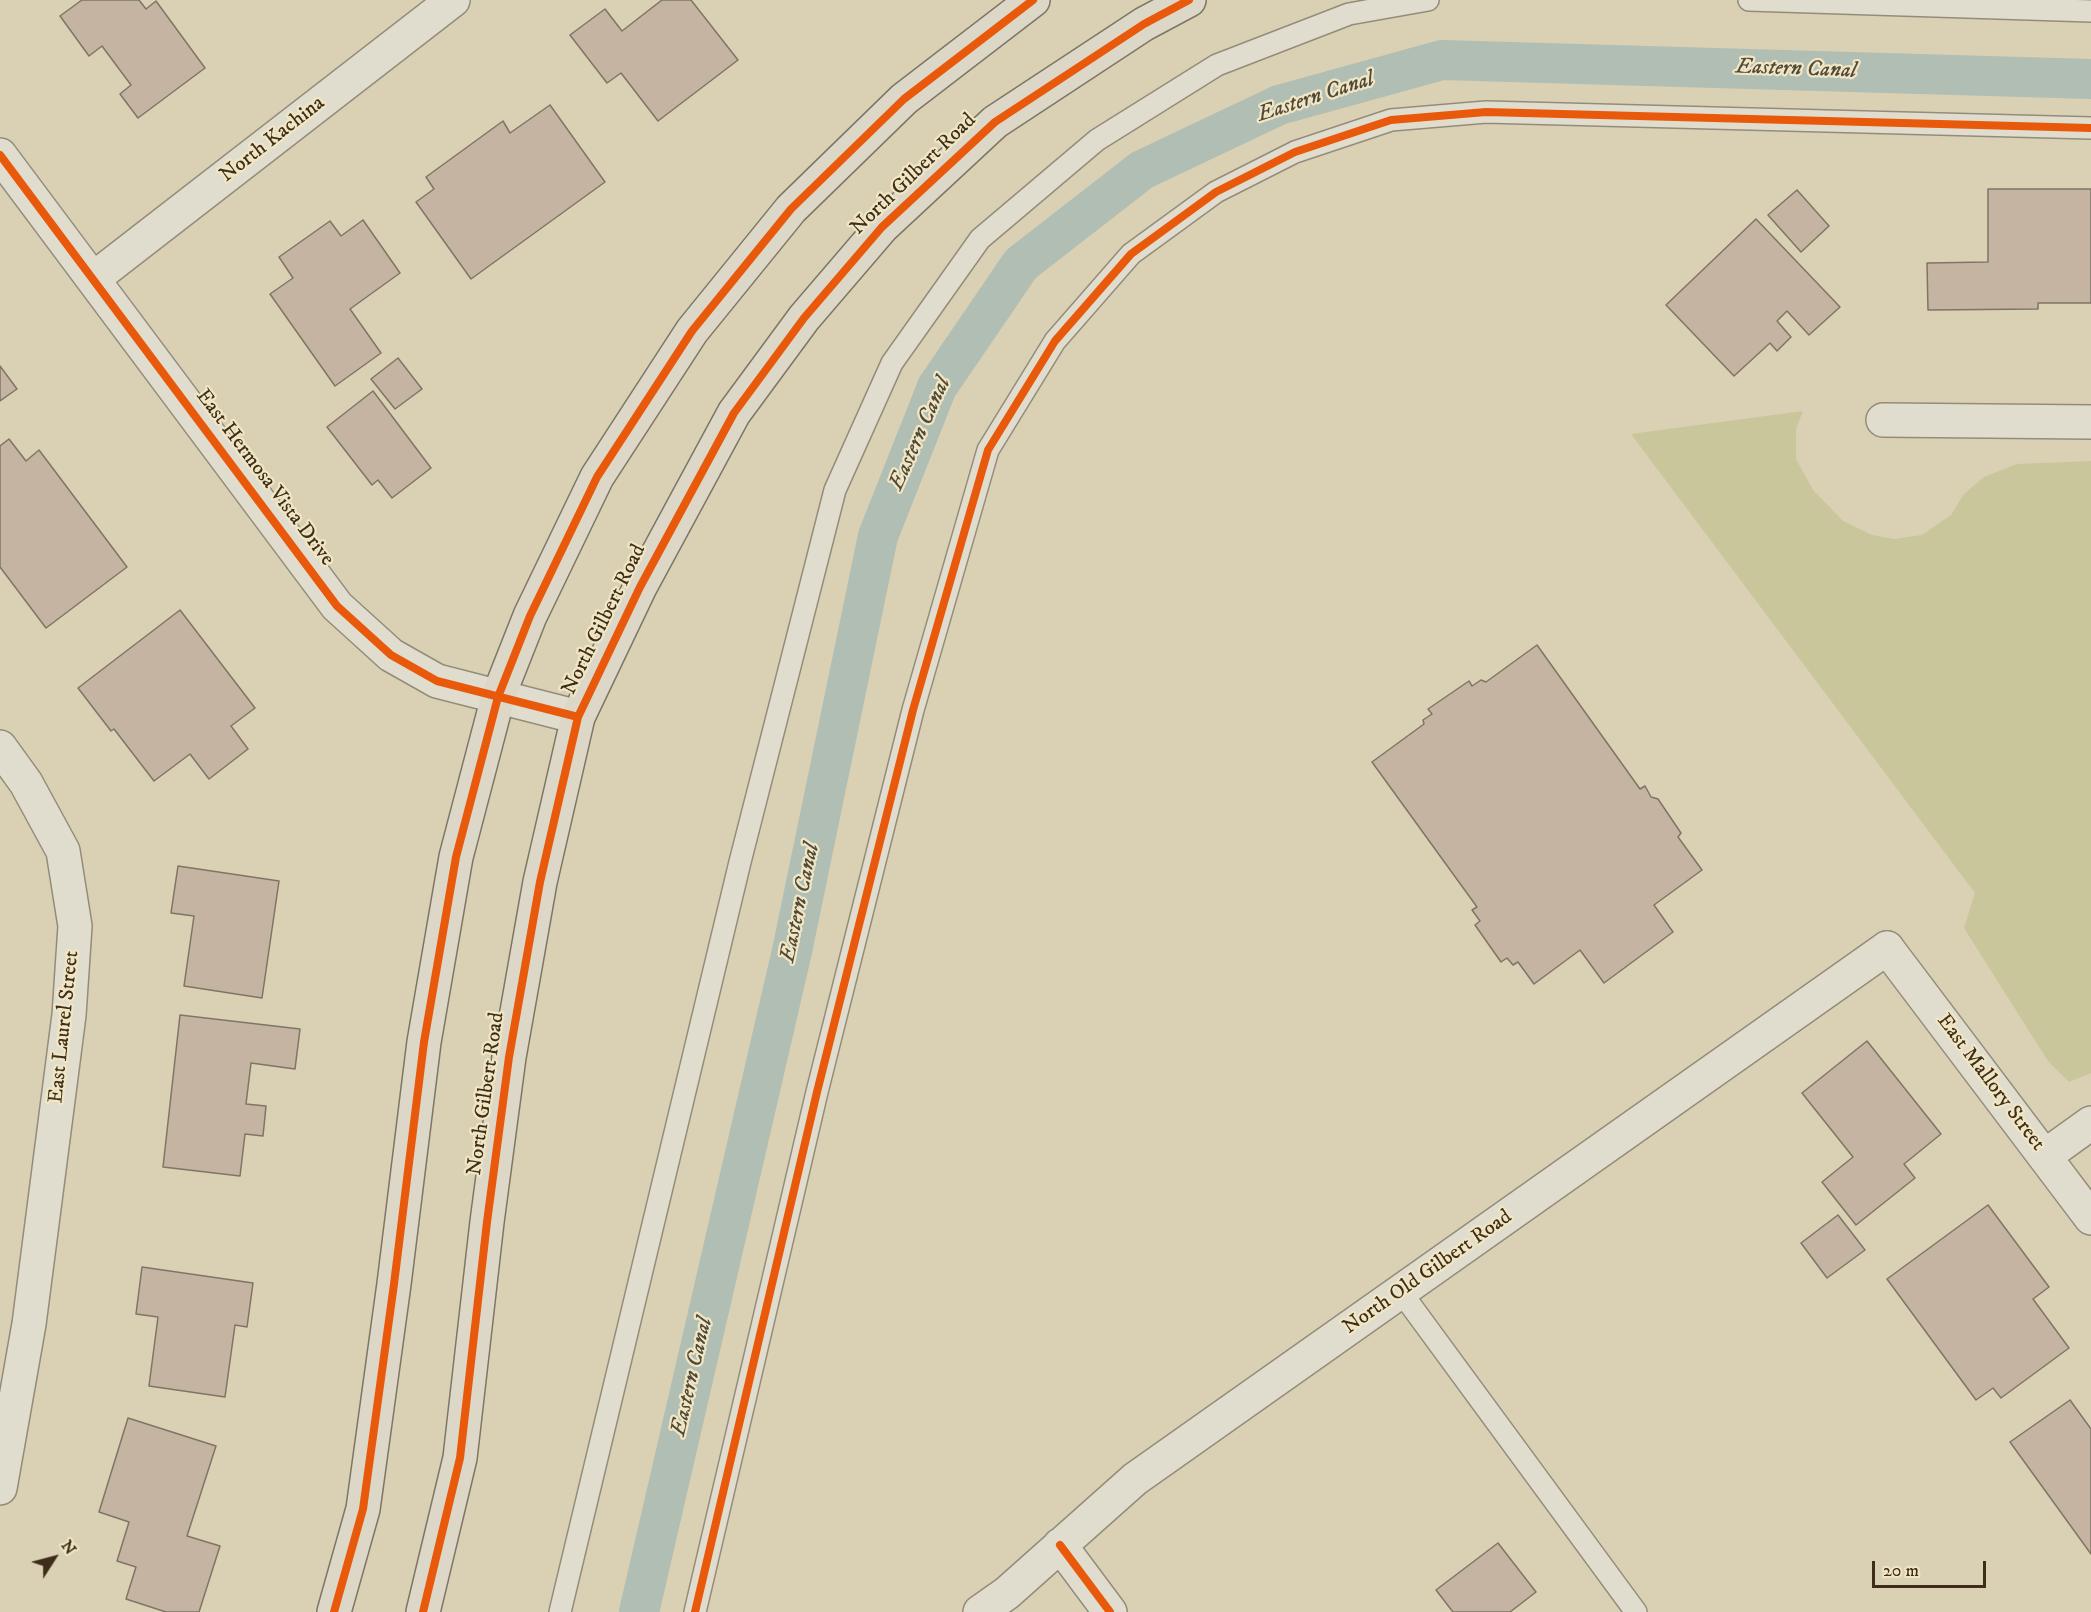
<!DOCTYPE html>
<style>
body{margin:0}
#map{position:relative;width:2091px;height:1612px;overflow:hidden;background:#dad0b4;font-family:"IM FELL DW Pica",serif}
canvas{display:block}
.north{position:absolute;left:24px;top:1528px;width:60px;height:60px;-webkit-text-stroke:4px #f1e6c4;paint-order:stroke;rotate:54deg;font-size:16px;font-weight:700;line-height:24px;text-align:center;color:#3e2e19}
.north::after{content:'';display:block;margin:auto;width:21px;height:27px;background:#3e2e19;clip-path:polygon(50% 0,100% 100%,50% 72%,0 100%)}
.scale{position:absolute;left:1872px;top:1561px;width:114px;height:27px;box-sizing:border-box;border:3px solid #3e2e19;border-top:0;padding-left:8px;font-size:18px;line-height:21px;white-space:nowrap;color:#3e2e19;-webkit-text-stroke:4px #f1e6c4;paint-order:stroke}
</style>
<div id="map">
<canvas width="2091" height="1612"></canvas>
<div class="north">N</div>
<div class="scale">20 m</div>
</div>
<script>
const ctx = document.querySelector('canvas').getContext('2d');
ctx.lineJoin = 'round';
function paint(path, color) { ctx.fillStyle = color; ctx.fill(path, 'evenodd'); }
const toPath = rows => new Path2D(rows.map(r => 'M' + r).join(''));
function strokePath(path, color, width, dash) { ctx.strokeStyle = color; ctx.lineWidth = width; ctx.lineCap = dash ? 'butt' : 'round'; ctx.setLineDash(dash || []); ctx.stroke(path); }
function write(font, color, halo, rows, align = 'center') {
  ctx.font = font + ' "IM FELL DW Pica",serif'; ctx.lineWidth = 4.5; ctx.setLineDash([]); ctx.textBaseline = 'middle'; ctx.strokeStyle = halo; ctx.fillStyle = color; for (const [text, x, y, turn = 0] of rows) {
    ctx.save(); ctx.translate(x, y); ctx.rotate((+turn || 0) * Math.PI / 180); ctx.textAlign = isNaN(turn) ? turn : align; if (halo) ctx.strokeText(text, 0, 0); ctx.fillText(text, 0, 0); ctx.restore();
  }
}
const green = toPath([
 [1803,411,1796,429,1796,459,1813,490,1843,521,1872,535,1894,539,1922,535,1951,515,1964,494,1984,477,2017,464,2091,461,2091,1073,2089,1074,2069,1082,2048,1061,1964,928,1975,893,1631,434]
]);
const canal = toPath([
 [639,1612,792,951,878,536,937,387,1021,264,1142,170,1279,105,1442,60,2091,79]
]);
const building = toPath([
 [82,0,139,0,146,9,156,1,205,68,138,118,120,94,131,85,102,46,89,56,60,16,82,0],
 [662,0,691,0,738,60,658,121,621,73,607,83,570,35,605,9,622,31,662,0],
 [550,105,605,182,471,279,416,202,434,189,426,177,503,121,510,133,550,105],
 [1988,189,2091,189,2091,303,2038,303,2038,309,1928,310,1927,263,1988,262,1988,189],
 [1797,190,1829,226,1801,252,1768,215,1797,190],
 [1756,219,1840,307,1809,335,1787,311,1777,321,1791,337,1777,351,1770,343,1734,376,1666,305,1756,219],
 [363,220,400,273,350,309,381,353,335,386,270,294,293,278,279,257,330,221,341,236,363,220],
 [398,358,422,389,395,409,371,379,398,358],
 [0,366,17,389,0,401,0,366],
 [373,391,431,468,392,498,378,480,372,485,327,427,373,391],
 [9,439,26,461,39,450,127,567,46,628,0,567,0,446,9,439],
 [180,610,255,708,231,726,248,749,209,779,190,754,154,781,114,729,111,731,78,688,180,610],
 [1537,645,1640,789,1645,786,1651,797,1658,799,1681,833,1678,837,1702,870,1654,905,1673,932,1604,983,1580,950,1534,984,1518,962,1513,965,1507,958,1501,962,1475,925,1480,921,1472,910,1477,907,1372,762,1424,724,1423,720,1432,714,1428,709,1469,681,1472,686,1481,680,1486,682,1537,645],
 [178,866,279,881,262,998,184,986,194,916,171,913,178,866],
 [180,1015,300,1029,295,1069,251,1063,246,1104,266,1106,263,1136,245,1134,240,1176,163,1167,180,1015],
 [1867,1041,1941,1134,1904,1164,1915,1178,1856,1225,1822,1182,1853,1157,1802,1093,1867,1041],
 [1988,1205,2049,1287,2033,1299,2069,1348,2001,1398,1993,1388,1976,1400,1887,1279,1988,1205],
 [1838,1215,1865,1250,1827,1278,1801,1243,1838,1215],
 [142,1267,253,1283,247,1327,235,1325,225,1397,149,1386,158,1317,136,1314,142,1267],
 [2070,1400,2091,1429,2091,1554,2010,1442,2070,1400],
 [128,1418,216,1446,187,1536,220,1546,199,1612,166,1612,126,1599,136,1567,117,1561,129,1522,99,1512,128,1418],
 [1498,1543,1536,1592,1510,1612,1453,1612,1436,1590,1498,1543]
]);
const service = toPath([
 [1749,0,2091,11],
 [1401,1292,1636,1612],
 [560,1612,740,862,835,490,892,363,980,239,1097,140,1217,65,1349,14,1428,0],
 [695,1612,817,1092,913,710,988,450,1055,341,1131,254,1216,192,1295,152,1391,120,1486,112,2091,128]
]);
const minor = toPath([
 [0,155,337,606,391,655,437,681,578,717],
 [93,279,453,0],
 [1883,420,2091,422],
 [0,747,26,783,63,851,75,926,69,1015,29,1324,0,1488],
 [1887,948,2091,1218],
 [2045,1156,2091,1123]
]);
const tertiary = toPath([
 [1060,1545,1110,1612],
 [980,1612,1007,1593,1135,1479,1887,948]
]);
const primary = toPath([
 [334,1612,363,1509,394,1284,424,1042,456,857,498,697,530,616,597,477,692,331,791,209,904,99,1033,0],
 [423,1612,460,1458,487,1222,509,1057,540,882,578,717,640,587,734,413,804,318,882,227,995,122,1144,24,1189,0]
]);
const cycleway = toPath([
 [0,155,337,606,391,655,437,681,578,717],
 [1060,1545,1110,1612],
 [334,1612,363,1509,394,1284,424,1042,456,857,498,697,530,616,597,477,692,331,791,209,904,99,1033,0],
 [423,1612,460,1458,487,1222,509,1057,540,882,578,717,640,587,734,413,804,318,882,227,995,122,1144,24,1189,0],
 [695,1612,817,1092,913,710,988,450,1055,341,1131,254,1216,192,1295,152,1391,120,1486,112,2091,128]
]);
const streetNames = [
 ["North Kachina",273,140,-38],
 ["North Gilbert Road",914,175,-44],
 ["East Hermosa Vista Drive",264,478,53],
 ["North Gilbert Road",605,620,-64],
 ["East Laurel Street",65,1027,-84],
 ["East Mallory Street",1990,1083,53],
 ["North Gilbert Road",487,1094,-82],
 ["North Old Gilbert Road",1428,1273,-35]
];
const waterNames = [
 ["Eastern Canal",1796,70,2],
 ["Eastern Canal",1316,98,-18],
 ["Eastern Canal",921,434,-66],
 ["Eastern Canal",801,903,-78],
 ["Eastern Canal",693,1377,-77]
];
paint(green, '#c8c69a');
strokePath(canal, '#b0beb3', 40);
paint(building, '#c5b4a2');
strokePath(building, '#7e7665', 1.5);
strokePath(service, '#948c7a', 24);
strokePath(minor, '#948c7a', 36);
strokePath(tertiary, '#948c7a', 36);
strokePath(primary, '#7e7665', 36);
strokePath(service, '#e1ddce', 21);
strokePath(minor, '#e1ddce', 33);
strokePath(tertiary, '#e1ddce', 33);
strokePath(primary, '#dcd7c7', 33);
strokePath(cycleway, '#e8590c', 8);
write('21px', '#3e2e19', '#f1e6c4', streetNames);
write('italic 22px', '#514938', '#f1e6c4', waterNames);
</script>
